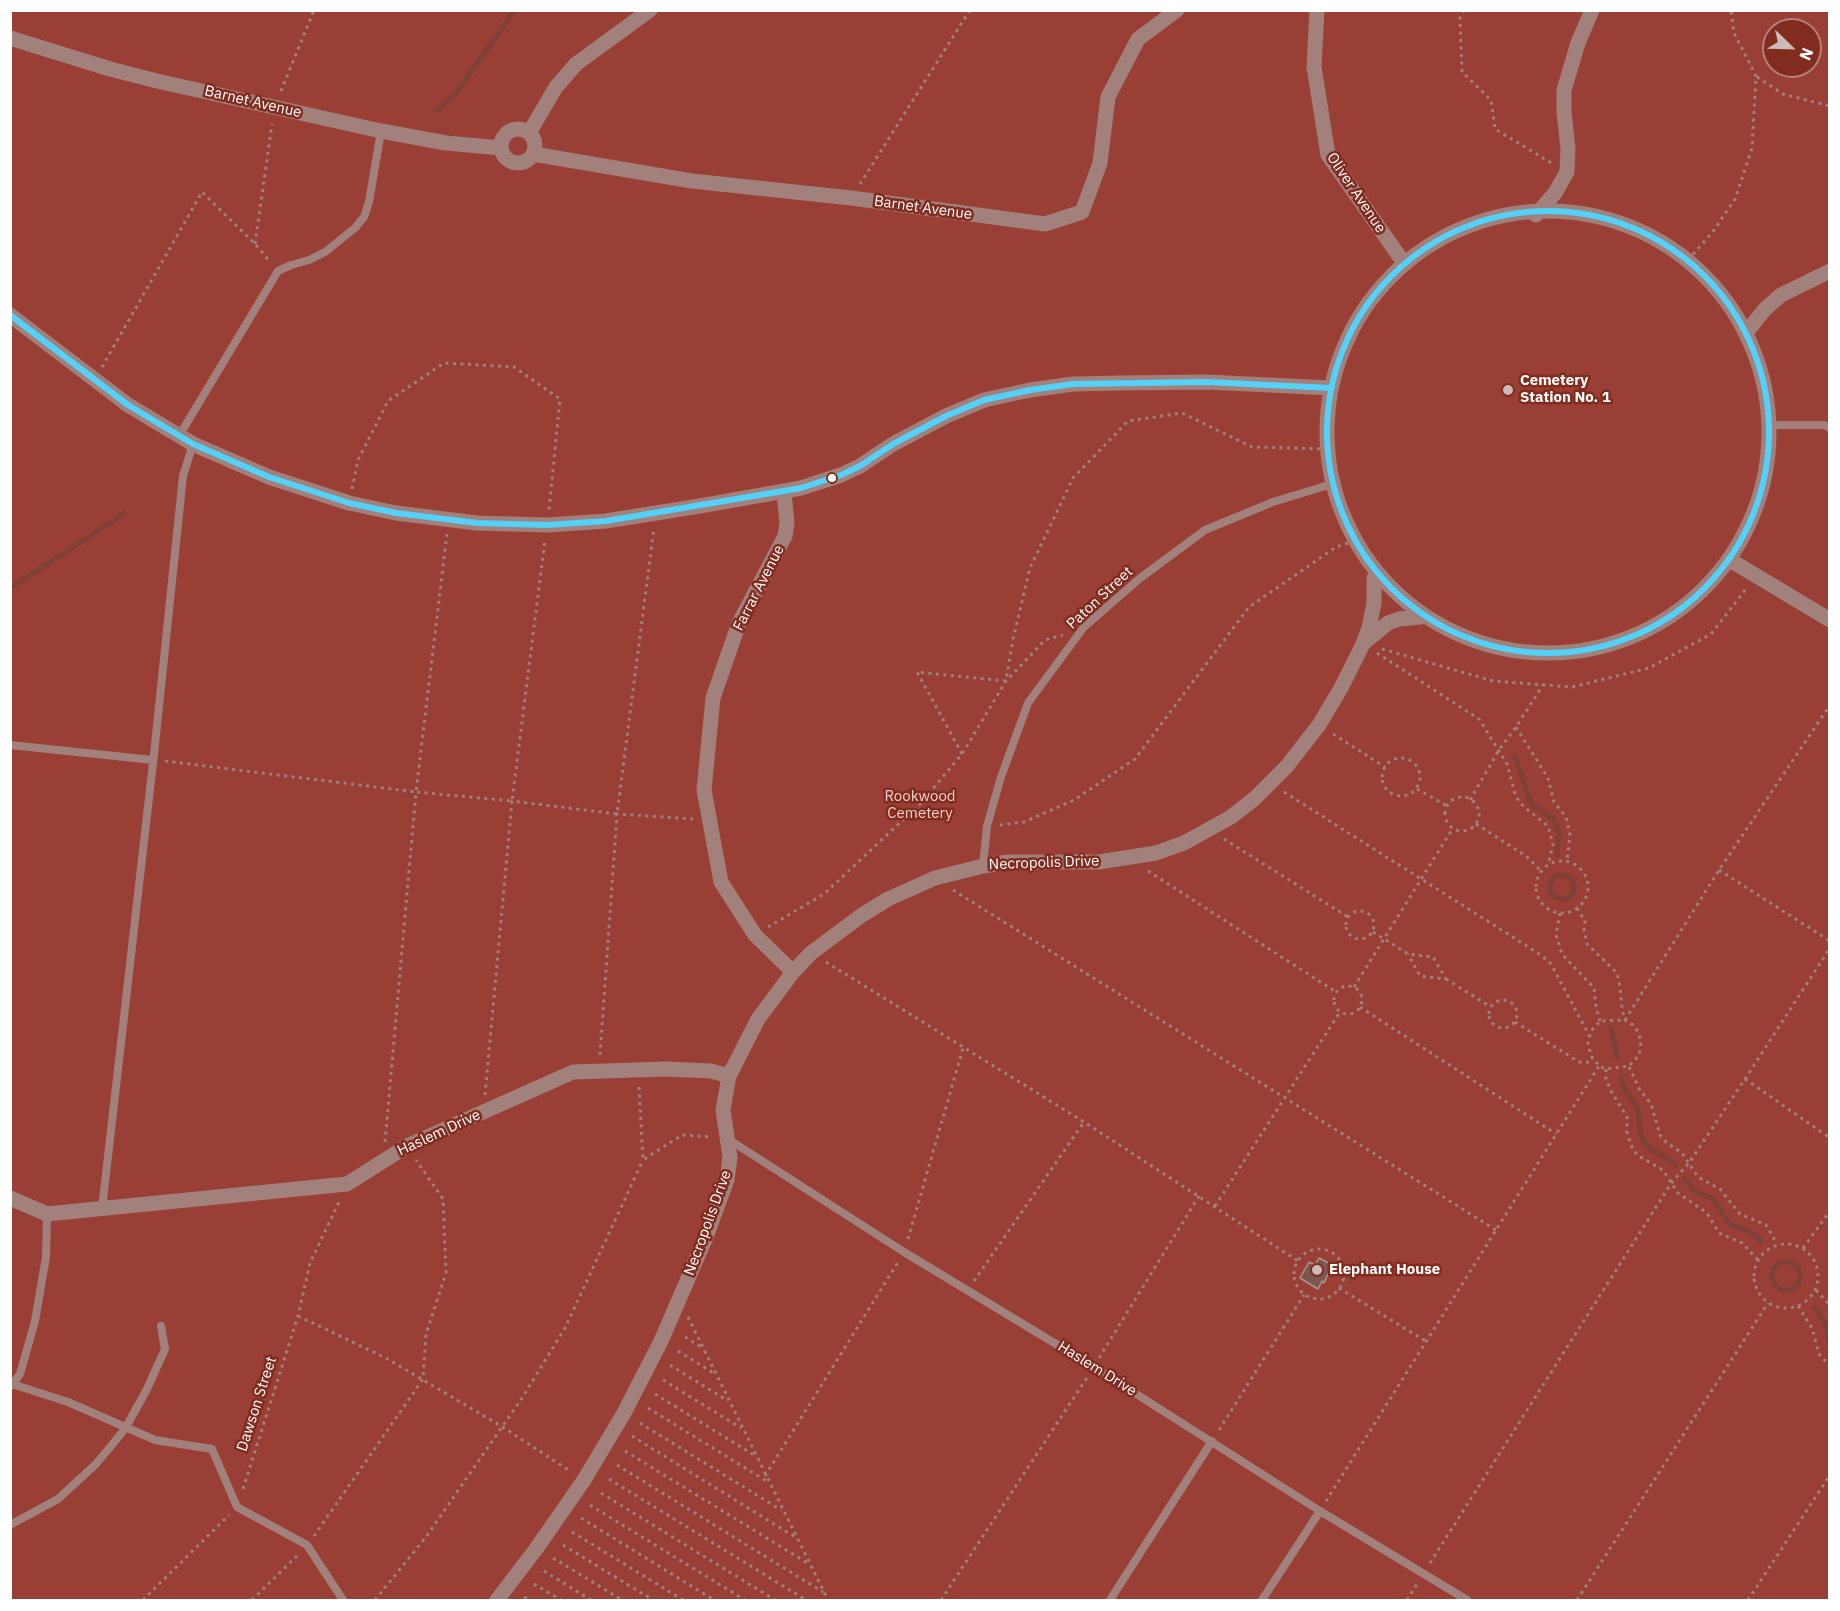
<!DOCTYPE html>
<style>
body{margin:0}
#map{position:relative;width:1840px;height:1611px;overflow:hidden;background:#6c3c35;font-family:"IBM Plex Sans",sans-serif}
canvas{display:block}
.frame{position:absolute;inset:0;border:12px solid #fff;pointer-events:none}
.north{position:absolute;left:1762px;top:18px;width:60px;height:60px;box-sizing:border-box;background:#822b1f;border:2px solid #b48079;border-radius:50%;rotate:113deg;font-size:16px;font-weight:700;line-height:24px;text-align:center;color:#fff}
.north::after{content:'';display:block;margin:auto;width:21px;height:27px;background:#ccbbb8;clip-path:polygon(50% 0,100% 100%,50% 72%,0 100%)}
</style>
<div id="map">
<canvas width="1840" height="1611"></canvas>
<div class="frame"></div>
<div class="north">N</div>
</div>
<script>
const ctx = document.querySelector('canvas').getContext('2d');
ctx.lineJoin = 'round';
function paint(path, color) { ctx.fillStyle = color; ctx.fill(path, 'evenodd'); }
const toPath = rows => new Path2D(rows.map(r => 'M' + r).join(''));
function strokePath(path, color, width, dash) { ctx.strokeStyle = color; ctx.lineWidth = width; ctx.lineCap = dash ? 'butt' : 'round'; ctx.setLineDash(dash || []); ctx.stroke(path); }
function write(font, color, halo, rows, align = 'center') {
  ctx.font = font + ' "IBM Plex Sans",sans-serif'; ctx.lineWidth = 5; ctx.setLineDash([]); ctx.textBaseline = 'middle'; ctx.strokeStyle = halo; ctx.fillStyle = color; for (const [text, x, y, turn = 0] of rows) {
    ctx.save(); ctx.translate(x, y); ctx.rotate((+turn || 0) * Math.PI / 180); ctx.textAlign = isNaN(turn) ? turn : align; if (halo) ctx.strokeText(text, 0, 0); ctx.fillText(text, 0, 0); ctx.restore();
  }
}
const green = toPath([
 [11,11,1829,11,1829,1600,11,1600],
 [1774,30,1810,30,1810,66,1774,66]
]);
const stream = toPath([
 [436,111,453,97,515,10],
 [10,588,124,514],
 [1515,756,1531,804,1554,820,1559,832,1557,855],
 '1550 887a12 12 0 1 1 24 0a12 12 0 1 1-24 0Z',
 [1611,1028,1617,1057],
 [1621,1078,1624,1089,1638,1108,1641,1137,1649,1148,1672,1161,1676,1165],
 [1684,1179,1696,1192,1712,1199,1719,1207,1726,1220,1732,1225,1749,1231,1761,1241],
 '1772 1276a14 14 0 1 1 28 0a14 14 0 1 1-28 0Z',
 [1815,1308,1825,1323,1830,1346]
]);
const building = toPath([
 [1319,1258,1332,1265,1324,1283,1322,1281,1318,1289,1300,1278,1309,1262,1315,1265,1319,1258]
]);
const path = toPath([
 [1464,10,1460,18,1462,72,1491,100,1495,129,1553,164],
 [1757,77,1783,94,1830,106],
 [281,91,314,10],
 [860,184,970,10],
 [255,244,272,124],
 [1688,260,1712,233,1735,199,1752,148,1756,76,1734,33,1731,10],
 [102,367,202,192,255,244,270,262],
 [352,489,358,460,388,401,444,363,514,367,560,399,549,510],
 [1382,649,1493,681,1572,687,1649,668,1711,634,1746,589],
 [1377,653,1479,719,1507,764,1516,797,1524,807,1548,826,1553,845,1548,865],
 [1516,727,1548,778,1554,802,1566,817,1570,835,1567,861],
 [1333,734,1385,767],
 [962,754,917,672,1006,681,1013,639,1030,568,1073,478,1128,421,1182,413,1252,447,1328,449],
 '1382 777a19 19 0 1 1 38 0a19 19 0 1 1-38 0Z',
 [165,761,416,792,447,534],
 [1417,789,1447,806],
 [1284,792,1541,955,1551,964,1590,1037],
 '1445 814a17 17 0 1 1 34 0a17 17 0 1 1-34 0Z',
 [1470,800,1499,750,1516,727,1543,685],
 [1476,824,1526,856,1541,871],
 [1000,825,1024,822,1074,800,1135,759,1249,607,1336,547,1351,542],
 [1224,839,1348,917],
 '1536 887a26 26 0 1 1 52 0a26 26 0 1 1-52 0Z',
 [1719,870,1830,941],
 [1148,871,1336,992],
 [953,890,1496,1230],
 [1577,908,1585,921,1584,930,1587,944,1617,973,1620,987,1622,1009,1625,1020,1633,1025,1638,1032,1641,1041,1640,1051,1636,1059,1629,1066,1606,1069,1599,1066,1591,1056,1588,1043,1591,1031,1600,1021,1625,1020],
 '1346 925a14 14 0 1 1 28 0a14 14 0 1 1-28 0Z',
 [1560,913,1556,935,1562,954,1594,988,1596,1008,1600,1021],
 [768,927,824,894,920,804,962,754,1006,681,1045,640,1063,635],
 [1373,932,1408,954,1433,957,1446,979,1420,976,1408,954],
 [826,962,1084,1122,1298,1261],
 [1446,979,1491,1007],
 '1334 1000a14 14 0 1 1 28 0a14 14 0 1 1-28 0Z',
 [1354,987,1453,828],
 '1489 1014a14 14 0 1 1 28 0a14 14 0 1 1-28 0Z',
 [1360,1007,1556,1134],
 [1625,1020,1719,870,1830,705],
 [1515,1022,1579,1062,1588,1062,1593,1058],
 [600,1055,617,814,693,819],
 [1629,1067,1640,1090,1651,1104,1660,1135,1666,1142,1682,1153,1698,1177,1720,1189,1740,1214,1766,1225,1777,1244],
 [1606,1069,1606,1079,1611,1091,1627,1117,1627,1133,1632,1147,1637,1155,1663,1170,1678,1193,1707,1213,1719,1233,1742,1243,1758,1260],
 [1745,1079,1830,1138],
 [639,1087,643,1160,682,1135,711,1137],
 [485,1095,512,801,617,814,654,528],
 [385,1142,416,792,512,801,545,540],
 [1215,1206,1340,1012],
 [908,1239,963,1048],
 '1754 1276a32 32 0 1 1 64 0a32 32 0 1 1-64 0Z',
 [1803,1248,1830,1211],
 '1294 1274a25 25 0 1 1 50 0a25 25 0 1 1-50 0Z',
 [974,1281,1084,1122],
 [1339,1288,1427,1342],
 [1816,1290,1830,1305],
 [1798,1306,1812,1328,1819,1354,1830,1366],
 [298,1316,386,1358,501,1426,570,1471],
 [688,1317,828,1600],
 [685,1337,701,1347],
 [678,1351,715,1374],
 [1099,1358,1199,1196],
 [670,1365,728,1401],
 [663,1380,741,1428],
 [655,1394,754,1455],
 [648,1408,768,1482],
 [640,1423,781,1510],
 [1219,1430,1304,1295],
 [632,1436,795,1537],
 [625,1451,809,1564],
 [617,1465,823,1592],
 [765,1476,898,1262],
 [609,1479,806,1600],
 [243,1489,298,1316,310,1263,340,1200],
 [601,1493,775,1600],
 [1326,1501,1599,1066],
 [590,1505,745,1600],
 [581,1518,714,1600],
 [572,1532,683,1600],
 [314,1536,423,1379,426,1334,446,1273,443,1199,416,1160],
 [563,1545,653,1600],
 [553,1558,622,1600],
 [1430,1563,1672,1182,1689,1163,1745,1079,1830,948],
 [544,1571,591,1600],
 [534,1584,561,1600],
 [524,1597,530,1600],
 [143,1600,229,1515],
 [252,1600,300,1553],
 [375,1600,426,1537,522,1398,565,1328,643,1160],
 [941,1600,1088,1376],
 [1407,1600,1417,1584],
 [1577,1600,1768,1303],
 [1748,1600,1830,1475]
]);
const service = toPath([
 [1774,425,1824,425,1830,428],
 [179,436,278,271,291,265,309,260,325,252,355,228,364,217,369,202,381,131],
 [10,745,153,760],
 [983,866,987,826,1001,777,1028,703,1084,627,1139,579,1205,530,1273,502,1332,484],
 [728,1139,904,1252,1094,1367,1320,1511,1467,1600],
 [102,1209,154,754,183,476,193,444],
 [12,1384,68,1402,155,1440,212,1449,237,1507,307,1545,343,1600],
 [11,1386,20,1374,35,1321,46,1257,47,1214],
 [10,1525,58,1499,96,1464,125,1429,147,1389,165,1349,161,1326],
 [1110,1600,1212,1441],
 [1262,1600,1320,1511]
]);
const minor = toPath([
 [1317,10,1314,67,1328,155,1404,263],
 [10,38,110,69,157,81,381,131,446,143,501,148],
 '501 146a17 17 0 1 1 34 0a17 17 0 1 1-34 0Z',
 [529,133,556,87,576,64,650,10],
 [533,154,692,181,851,198,1045,224,1082,212,1100,163,1108,97,1138,39,1177,10],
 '1327 432a221 221 0 1 1 442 0a221 221 0 1 1-442 0Z',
 [1536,215,1555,193,1567,172,1568,149,1564,112,1564,90,1578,43,1592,10],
 [10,315,128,405,193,444,269,477,349,503,396,513,477,523,547,525,606,521,700,506,801,488,841,475,860,466,893,444,946,416,984,400,1030,390,1073,384,1120,383,1207,382,1331,388],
 [1749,329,1765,309,1781,295,1830,271],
 [784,492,787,523,785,536,739,623,713,698,704,790,721,882,755,935,793,972],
 [1730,560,1830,620],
 [1365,642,1388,623,1399,619,1421,617],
 [10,1198,47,1214,347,1184,407,1146,573,1072,666,1069,711,1071,729,1076],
 [497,1600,536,1549,584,1480,624,1413,661,1341,706,1237,727,1180,730,1157,723,1110,729,1076,758,1019,793,972,811,953,862,915,888,899,935,878,983,866,1008,862,1099,862,1156,853,1184,843,1231,817,1254,799,1287,766,1319,725,1341,688,1363,644,1369,628,1374,603,1374,578]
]);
const bus1 = toPath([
 '1327 432a221 221 0 1 1 442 0a221 221 0 1 1-442 0Z',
 [10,315,128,405,193,444,269,477,349,503,396,513,477,523,547,525,606,521,801,488,841,475,860,466,893,444,946,416,984,400,1030,390,1073,384,1207,382,1331,388]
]);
const markers = [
 [1508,390,6,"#ccbbb8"],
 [832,478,5,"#fff"],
 [1317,1270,6,"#ccbbb8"]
];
const streetNames = [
 ["Barnet Avenue",253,102,13],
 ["Oliver Avenue",1356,193,56],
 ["Barnet Avenue",923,208,8],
 ["Farrar Avenue",759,588,-63],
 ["Paton Street",1100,598,-43],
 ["Necropolis Drive",1044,863,-2],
 ["Haslem Drive",439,1133,-25],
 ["Necropolis Drive",708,1223,-70],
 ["Haslem Drive",1097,1369,32],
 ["Dawson Street",257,1404,-72]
];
const poiNames = [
 ["Cemetery",1520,381],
 ["Station No. 1",1520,398],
 ["Elephant House",1329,1270]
];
const parkNames = [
 ["Rookwood",920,797],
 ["Cemetery",920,814]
];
paint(green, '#9a3f35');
strokePath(stream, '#7f4037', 5);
paint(building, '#7c5651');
strokePath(building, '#b0938f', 1.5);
strokePath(path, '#a2807b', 3, [3, 4.5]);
strokePath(service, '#a2807b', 8);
strokePath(minor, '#a2807b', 15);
strokePath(bus1, '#53d1f9', 6);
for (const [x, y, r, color] of markers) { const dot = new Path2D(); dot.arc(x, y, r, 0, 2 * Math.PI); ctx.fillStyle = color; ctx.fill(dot); strokePath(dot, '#822b1f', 2); }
write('15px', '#fff', '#822b1f', streetNames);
write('bold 15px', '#fff', '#822b1f', poiNames, 'left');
write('15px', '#f7cec9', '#822b1f', parkNames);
</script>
